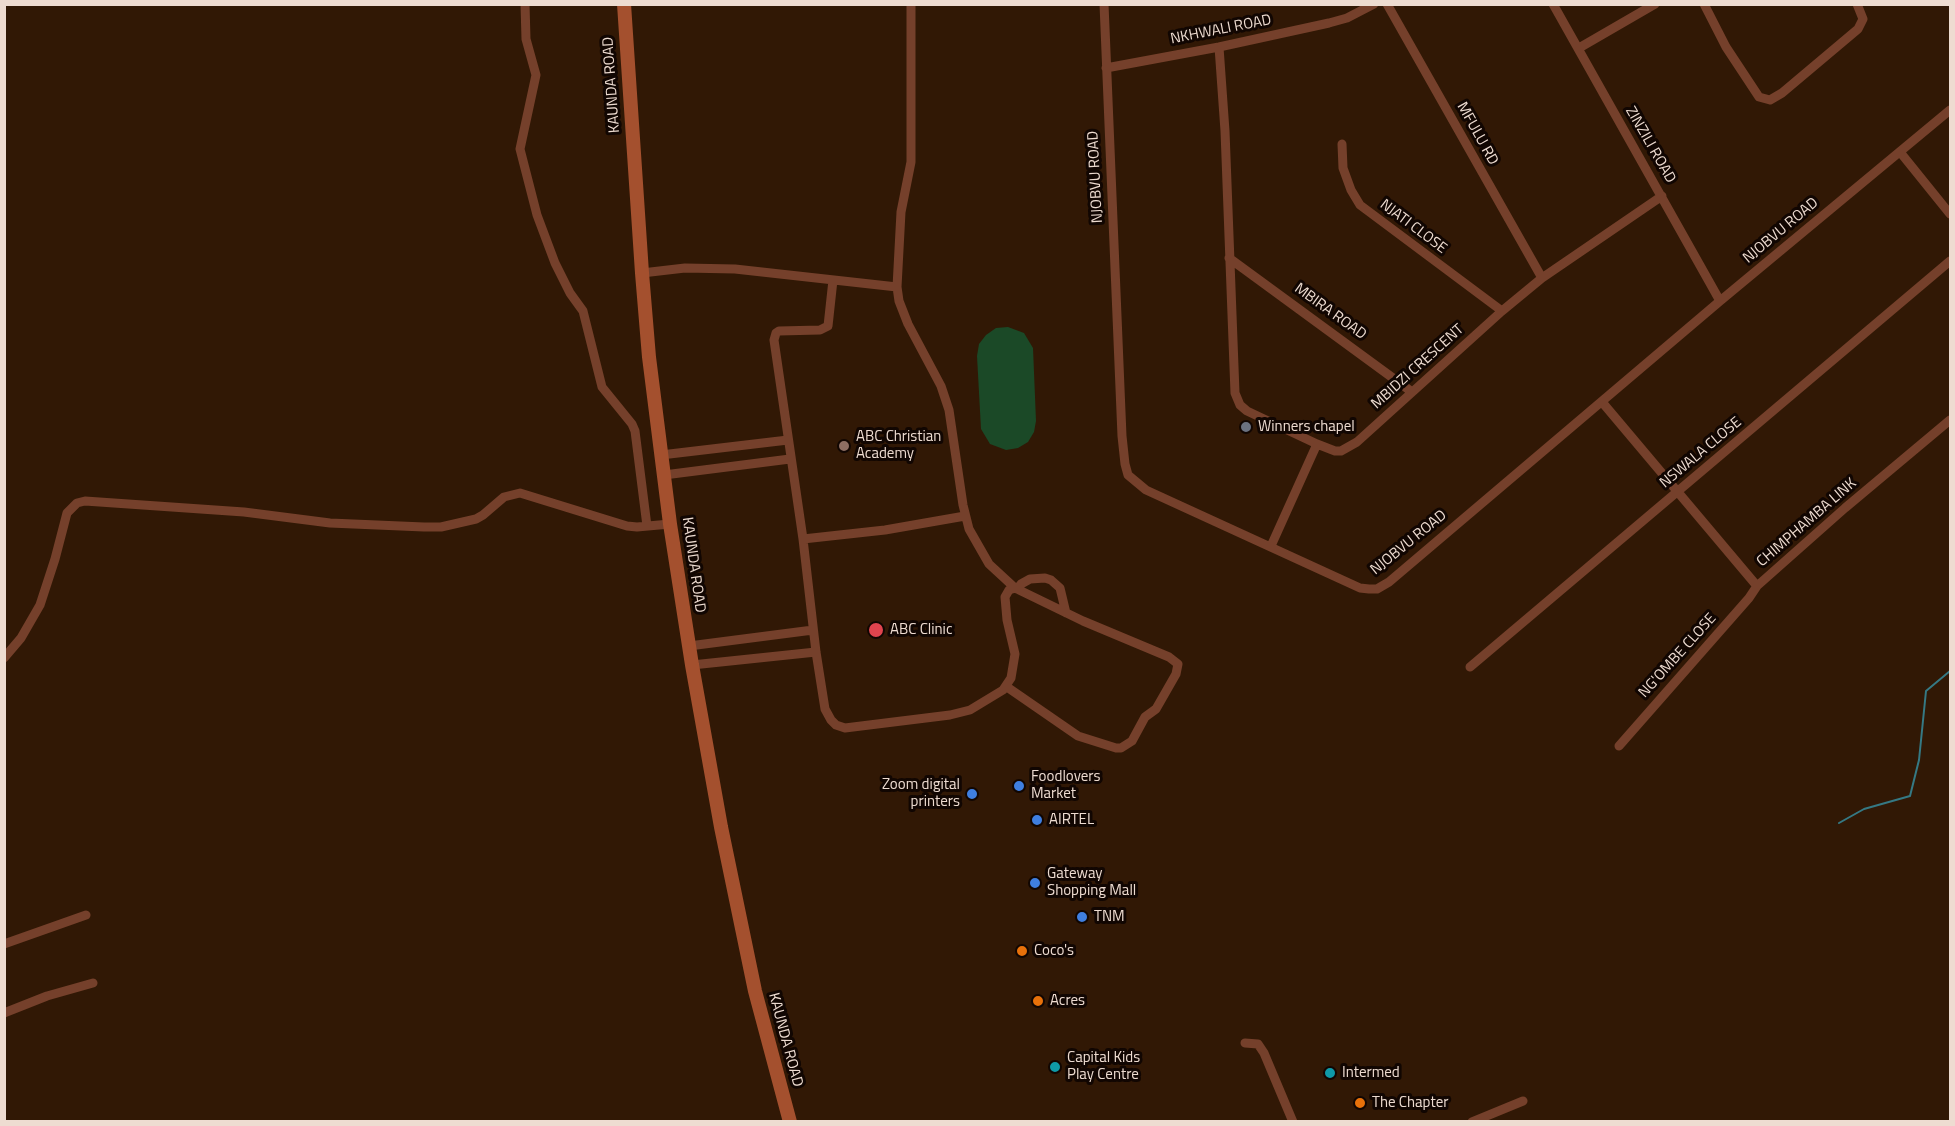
<!DOCTYPE html>
<style>
body{margin:0}
#map{position:relative;width:1955px;height:1126px;overflow:hidden;background:#311805;font-family:"Titillium Web",sans-serif}
canvas{display:block}
.frame{position:absolute;inset:0;border:6px solid #eedcd1;pointer-events:none}
</style>
<div id="map">
<canvas width="1955" height="1126"></canvas>
<div class="frame"></div>
</div>
<script>
const ctx = document.querySelector('canvas').getContext('2d');
ctx.lineJoin = 'round';
function paint(path, color) { ctx.fillStyle = color; ctx.fill(path, 'evenodd'); }
const toPath = rows => new Path2D(rows.map(r => 'M' + r).join(''));
function strokePath(path, color, width, dash) { ctx.strokeStyle = color; ctx.lineWidth = width; ctx.lineCap = dash ? 'butt' : 'round'; ctx.setLineDash(dash || []); ctx.stroke(path); }
function write(font, color, halo, rows, align = 'center') {
  ctx.font = font + ' "Titillium Web",sans-serif'; ctx.lineWidth = 6; ctx.setLineDash([]); ctx.textBaseline = 'middle'; ctx.strokeStyle = halo; ctx.fillStyle = color; for (const [text, x, y, turn = 0] of rows) {
    ctx.save(); ctx.translate(x, y); ctx.rotate((+turn || 0) * Math.PI / 180); ctx.textAlign = isNaN(turn) ? turn : align; if (halo) ctx.strokeText(text, 0, 0); ctx.fillText(text, 0, 0); ctx.restore();
  }
}
const green = toPath([
 [1008,327,1024,333,1033,348,1036,421,1034,432,1028,442,1018,448,1006,450,990,444,981,429,977,356,979,344,986,335,996,328]
]);
const stream = toPath([
 [1839,823,1864,809,1910,796,1919,760,1926,691,1950,671]
]);
const street = toPath([
 [525,4,526,39,536,75,520,149,537,215,555,263,570,293,583,311,602,387,632,424,635,431,647,526],
 [911,4,911,162,901,212,897,287,899,301,908,324,941,386,949,410,963,505,969,529,989,564,1015,588,1083,621,1169,657,1178,664,1176,674,1156,709,1145,717,1132,741,1121,748,1116,748,1078,736,1007,687],
 [1104,4,1122,436,1125,464,1128,475,1146,490,1360,588,1369,589,1377,589,1389,582,1720,301,1950,110],
 [1387,4,1542,278],
 [1553,4,1720,301],
 [1704,4,1726,47,1759,97,1770,100,1782,93,1858,29,1863,19,1857,4],
 [1219,47,1225,131,1235,393,1240,405,1247,411,1317,444,1335,451,1341,451,1357,442,1502,311,1542,278,1662,196],
 [1579,48,1655,4],
 [1106,68,1219,47,1329,23,1347,18,1374,4],
 [1342,144,1343,168,1351,190,1360,205,1502,311],
 [1900,152,1950,214],
 [1229,258,1412,392],
 [642,273,685,268,735,269,897,287],
 [833,280,828,326,820,330,779,331,776,333,774,340,803,539,816,652,825,709,831,720,836,725,845,728,950,715,970,710,1003,690,1011,678,1015,654,1007,620,1005,597,1009,590,1015,588],
 [1602,402,1757,586,1845,508,1950,420],
 [661,455,788,440],
 [664,475,790,459],
 [803,539,885,530,965,516],
 [1271,546,1317,444],
 [1017,589,1021,584,1030,579,1045,578,1051,580,1060,588,1066,613],
 [689,646,813,630],
 [4,658,21,638,40,605,55,559,67,513,77,503,85,501,244,512,330,523,424,527,441,527,476,519,483,515,504,497,520,493,627,526,637,527,670,524],
 [692,665,816,652],
 [1470,667,1950,261],
 [1619,746,1749,598,1757,586],
 [4,944,86,915],
 [4,1013,47,996,93,983],
 [1245,1043,1258,1044,1264,1053,1293,1122],
 [1472,1122,1523,1101]
]);
const secondary = toPath([
 [624,4,642,273,649,357,670,524,692,665,721,827,755,991,790,1122]
]);
const markers = [
 [1246,427,6,"#6b7280"],
 [844,446,6,"#8d6e63"],
 [876,630,8,"#e0444e"],
 [1019,786,6,"#3f7fe0"],
 [972,794,6,"#3f7fe0"],
 [1037,820,6,"#3f7fe0"],
 [1035,883,6,"#3f7fe0"],
 [1082,917,6,"#3f7fe0"],
 [1022,951,6,"#e8710a"],
 [1038,1001,6,"#e8710a"],
 [1055,1067,6,"#0f9aa8"],
 [1330,1073,6,"#0f9aa8"],
 [1360,1103,6,"#e8710a"]
];
const streetNames = [
 ["NKHWALI ROAD",1221,30,-11],
 ["KAUNDA ROAD",612,85,-94],
 ["MFULU RD",1477,134,61],
 ["ZINZILI ROAD",1650,145,60],
 ["NJOBVU ROAD",1096,177,-93],
 ["NJATI CLOSE",1413,227,37],
 ["NJOBVU ROAD",1781,231,-40],
 ["MBIRA ROAD",1330,312,36],
 ["MBIDZI CRESCENT",1418,367,-42],
 ["NSWALA CLOSE",1701,453,-40],
 ["CHIMPHAMBA LINK",1807,523,-41],
 ["NJOBVU ROAD",1409,543,-39],
 ["KAUNDA ROAD",693,565,82],
 ["NG'OMBE CLOSE",1678,656,-48],
 ["KAUNDA ROAD",785,1040,75]
];
const poiNames = [
 ["Winners chapel",1258,427],
 ["ABC Christian",856,437],
 ["Academy",856,454],
 ["ABC Clinic",890,630],
 ["Foodlovers",1031,777],
 ["Market",1031,794],
 ["Zoom digital",960,785,"right"],
 ["printers",960,802,"right"],
 ["AIRTEL",1049,820],
 ["Gateway",1047,874],
 ["Shopping Mall",1047,891],
 ["TNM",1094,917],
 ["Coco's",1034,951],
 ["Acres",1050,1001],
 ["Capital Kids",1067,1058],
 ["Play Centre",1067,1075],
 ["Intermed",1342,1073],
 ["The Chapter",1372,1103]
];
paint(green, '#1b4927');
strokePath(stream, '#357984', 2);
strokePath(street, '#75402b', 9);
strokePath(secondary, '#a4502e', 14);
for (const [x, y, r, color] of markers) { const dot = new Path2D(); dot.arc(x, y, r, 0, 2 * Math.PI); ctx.fillStyle = color; ctx.fill(dot); strokePath(dot, '#110602', 2); }
write('15px', '#eedcd1', '#110602', streetNames);
write('15px', '#eedcd1', '#110602', poiNames, 'left');
</script>
